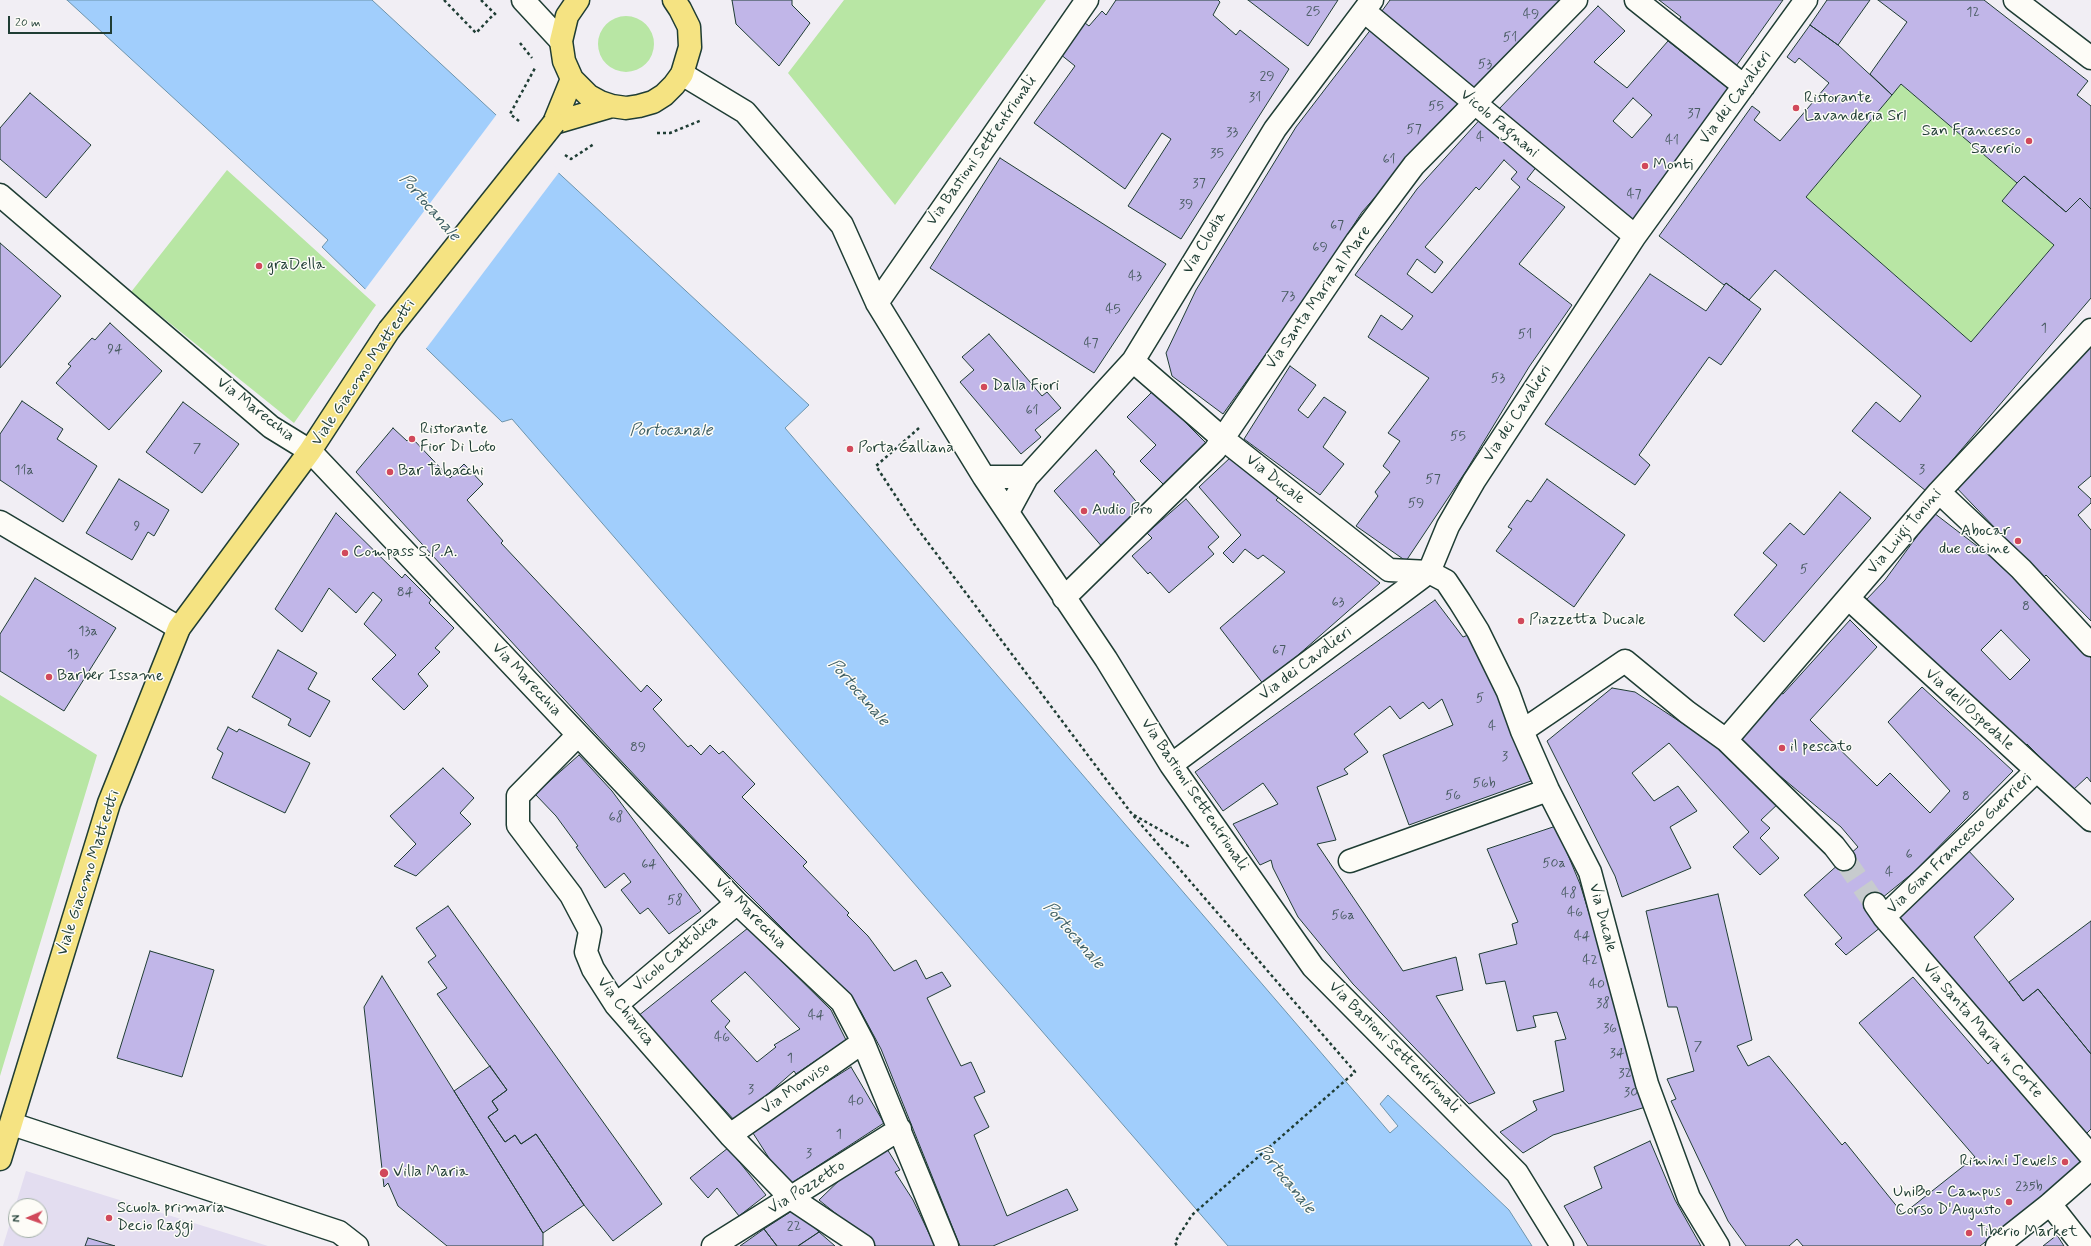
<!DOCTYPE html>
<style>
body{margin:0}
#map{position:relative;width:2091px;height:1246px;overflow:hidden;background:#f1eef4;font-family:Mynerve,sans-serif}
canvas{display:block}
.north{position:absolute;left:8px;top:1198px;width:40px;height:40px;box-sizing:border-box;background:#fdfcf7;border:1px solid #a4b0a9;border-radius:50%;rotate:268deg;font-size:11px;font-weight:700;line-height:16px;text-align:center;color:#1f3d34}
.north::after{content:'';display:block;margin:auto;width:14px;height:18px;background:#d1495b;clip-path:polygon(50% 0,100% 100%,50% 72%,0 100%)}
.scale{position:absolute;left:8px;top:16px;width:104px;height:18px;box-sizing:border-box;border:2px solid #1f3d34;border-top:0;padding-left:5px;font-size:12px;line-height:14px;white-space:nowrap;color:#1f3d34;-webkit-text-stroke:3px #fdfcf7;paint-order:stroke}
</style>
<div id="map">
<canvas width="2091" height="1246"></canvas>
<div class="north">N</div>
<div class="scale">20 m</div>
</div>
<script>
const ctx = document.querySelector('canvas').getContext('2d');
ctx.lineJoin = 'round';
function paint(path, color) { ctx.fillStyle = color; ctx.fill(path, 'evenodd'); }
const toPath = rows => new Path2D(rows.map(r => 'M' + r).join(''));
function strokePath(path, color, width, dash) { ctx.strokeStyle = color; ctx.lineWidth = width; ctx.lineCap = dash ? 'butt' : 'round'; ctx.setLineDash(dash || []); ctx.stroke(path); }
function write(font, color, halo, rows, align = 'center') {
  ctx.font = font + ' Mynerve,sans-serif'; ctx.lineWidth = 3; ctx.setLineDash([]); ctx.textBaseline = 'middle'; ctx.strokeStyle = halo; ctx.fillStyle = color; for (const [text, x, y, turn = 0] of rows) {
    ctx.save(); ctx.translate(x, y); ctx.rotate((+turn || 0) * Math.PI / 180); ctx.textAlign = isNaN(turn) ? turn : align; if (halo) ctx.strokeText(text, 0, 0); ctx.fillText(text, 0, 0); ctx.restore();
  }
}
const built = toPath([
 [26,1171,268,1246,3,1246],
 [16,1206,40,1206,40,1230,16,1230]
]);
const green = toPath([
 [844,0,1046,0,895,205,788,73],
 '598 44a28 28 0 1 1 56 0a28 28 0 1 1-56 0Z',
 [1901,84,2017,183,2003,200,2054,245,1971,342,1806,197],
 [227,170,376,305,294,423,131,292],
 [0,695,97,755,0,1076]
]);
const water = toPath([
 [67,0,372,0,809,405,785,428,1390,1133,1398,1126,1380,1104,1388,1095,1509,1210,1532,1246,1228,1246,512,419,502,422,322,247,328,240,67,0]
]);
const pier = toPath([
 [497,114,560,171,425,350,364,291]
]);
const building = toPath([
 [732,0,792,0,792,5,810,23,779,66,736,24,732,0],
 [1116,0,1218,0,1220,2,1213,15,1236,35,1240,30,1289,69,1181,239,1128,206,1171,139,1162,133,1125,189,1034,123,1075,66,1055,50,1081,20,1089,26,1102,11,1106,15,1116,0],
 [1248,0,1338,0,1308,46,1248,0],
 [1390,0,1568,0,1478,97,1379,15,1390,0],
 [1659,0,1783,0,1734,69,1675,25,1681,17,1659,0],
 [1827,0,1870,0,1838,45,1810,25,1827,0],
 [1878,0,1984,0,2088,81,2077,95,2091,106,2091,209,2080,198,2066,212,2024,176,2017,183,1901,84,1892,95,1870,74,1907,22,1878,0],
 [1598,6,1625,31,1594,62,1627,88,1668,41,1729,89,1635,223,1498,110,1598,6],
 [1633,98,1652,115,1632,138,1613,121,1633,98],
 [1375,24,1463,98,1362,212,1311,291,1223,414,1172,376,1166,353,1196,290,1296,127,1375,24],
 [1810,25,1838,45,1892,95,1806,197,1971,342,2054,245,2002,201,2017,183,2024,176,2066,212,2080,198,2091,209,2091,298,1926,491,1852,431,1876,402,1900,422,1921,396,1775,270,1749,300,1726,283,1724,285,1659,236,1752,106,1760,112,1754,120,1780,141,1829,83,1799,58,1795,63,1787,57,1810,25],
 [30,93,91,145,46,198,0,159,0,128,30,93],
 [1484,115,1541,161,1527,179,1565,207,1519,264,1572,305,1529,367,1466,471,1406,561,1356,526,1378,496,1375,492,1390,472,1383,466,1400,441,1388,433,1429,378,1368,337,1381,315,1402,330,1413,316,1355,275,1417,189,1484,115],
 [1504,160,1517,172,1511,179,1520,187,1432,293,1407,274,1417,259,1435,273,1443,262,1425,247,1476,187,1479,190,1504,160],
 [1000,158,1166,264,1094,373,930,268,1000,158],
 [0,243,61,296,0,368,0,243],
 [1650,274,1706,311,1726,283,1761,309,1721,365,1709,357,1639,455,1650,465,1635,485,1545,424,1650,274],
 [110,323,162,371,109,430,56,383,71,366,68,364,92,338,95,340,110,323],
 [989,334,1042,396,1047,392,1061,408,1035,430,1041,437,1021,454,960,382,974,370,962,357,989,334],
 [2091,345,2091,476,2078,487,2091,499,2091,503,2078,515,2091,530,2091,621,2046,575,2043,578,1952,483,2091,345],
 [1290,366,1316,385,1298,410,1308,418,1324,397,1346,412,1323,447,1344,464,1320,495,1244,439,1290,366],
 [1156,388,1184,417,1182,419,1211,448,1169,490,1140,461,1156,445,1127,417,1156,388],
 [22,401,63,429,57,439,97,466,63,522,0,480,0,434,22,401],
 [183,402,239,444,202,493,146,452,183,402],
 [393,428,407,441,411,437,450,478,464,464,483,484,467,500,503,541,501,543,641,692,647,685,662,700,653,709,688,747,691,745,701,755,710,745,719,754,723,751,755,784,742,797,807,862,803,866,849,913,847,915,868,936,894,971,916,960,926,979,942,972,951,986,927,998,961,1066,971,1062,985,1092,974,1097,989,1127,974,1135,1007,1216,1067,1189,1078,1210,993,1246,960,1246,881,1049,860,1010,836,982,714,860,596,734,356,472,393,428],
 [1096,450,1115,472,1113,474,1146,513,1104,549,1054,491,1096,450],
 [1231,457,1279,497,1276,500,1380,583,1264,685,1220,628,1285,572,1263,555,1258,559,1245,549,1233,563,1223,553,1241,535,1199,487,1231,457],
 [119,479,169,510,154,536,148,532,132,560,86,533,119,479],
 [1547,479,1625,535,1574,607,1496,551,1512,529,1508,527,1527,500,1531,502,1547,479],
 [1840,492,1871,518,1764,642,1734,615,1777,565,1763,553,1790,523,1804,535,1840,492],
 [1186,499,1219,537,1208,547,1214,554,1169,593,1150,572,1148,574,1132,556,1152,538,1147,533,1186,499],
 [336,513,402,578,405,574,431,600,429,603,454,628,435,648,440,652,418,674,428,686,404,710,372,679,396,655,364,624,382,600,373,592,356,613,329,588,302,632,275,609,336,513],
 [1934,513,1990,556,2023,587,2091,658,2091,782,2087,777,2073,790,2027,744,2022,749,1865,601,1885,580,1934,513],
 [2001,630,2030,660,2010,680,1981,650,2001,630],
 [35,578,116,628,64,711,0,671,0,634,35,578],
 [1435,600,1463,637,1468,635,1488,668,1531,781,1409,825,1383,755,1453,725,1442,699,1429,709,1423,702,1400,719,1390,706,1354,734,1368,752,1344,769,1348,774,1317,787,1336,840,1317,844,1403,971,1456,957,1463,990,1436,996,1495,1093,1469,1104,1353,984,1298,917,1273,868,1271,860,1260,865,1233,824,1278,804,1263,783,1223,811,1195,772,1435,600],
 [1850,620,1877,647,1810,720,1877,786,1890,773,1930,813,1950,791,1888,722,1922,687,2013,771,1914,872,1866,911,1881,927,1846,955,1835,944,1842,938,1804,895,1858,847,1841,827,1737,740,1781,693,1783,694,1850,620],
 [278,650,317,673,308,689,330,701,310,737,288,725,291,719,252,697,278,650],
 [1612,688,1635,692,1741,762,1781,801,1761,820,1770,828,1760,838,1779,858,1760,875,1733,847,1749,832,1669,743,1632,773,1654,801,1678,786,1697,811,1670,827,1691,868,1622,897,1615,876,1547,741,1612,688],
 [228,727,237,732,239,729,310,763,285,813,212,778,223,753,217,749,228,727],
 [579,755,612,791,701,911,669,934,648,908,640,914,621,890,631,882,624,873,605,888,576,847,578,846,556,816,535,794,579,755],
 [443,768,474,798,460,813,471,824,416,876,394,866,416,844,390,816,443,768],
 [1556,826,1580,884,1649,1106,1553,1135,1523,1153,1500,1132,1537,1110,1533,1101,1564,1091,1555,1041,1566,1039,1557,1012,1533,1016,1536,1027,1517,1031,1505,981,1486,984,1479,954,1517,944,1512,924,1518,922,1487,849,1556,826],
 [1966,848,2014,899,1974,937,2023,1001,2038,989,2091,1054,2091,1129,2083,1137,1894,916,1966,848],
 [1718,894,1752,1040,1737,1046,1748,1066,1769,1056,1842,1145,1845,1142,1903,1214,1975,1157,1859,1023,1913,977,1988,1064,1995,1056,2087,1163,1980,1246,1803,1246,1797,1239,1789,1246,1746,1246,1728,1221,1671,1101,1676,1099,1667,1079,1694,1071,1677,1007,1668,1007,1646,911,1718,894],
 [448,906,662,1204,613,1241,584,1205,536,1134,521,1144,515,1135,505,1142,488,1117,498,1110,492,1101,507,1090,437,994,447,988,428,962,436,956,416,928,448,906],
 [2091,921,2091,1054,2038,989,2023,1001,2009,982,2091,921],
 [748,928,831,1010,846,1040,796,1074,794,1071,736,1122,638,1016,748,928],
 [745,972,800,1029,774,1045,776,1047,757,1062,725,1027,730,1021,711,1001,745,972],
 [150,951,214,970,182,1077,117,1058,150,951],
 [382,976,543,1233,543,1246,447,1246,398,1206,388,1183,384,1187,364,1007,382,976],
 [490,1066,507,1090,492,1101,498,1110,488,1117,505,1142,515,1135,521,1144,536,1134,584,1205,543,1233,454,1091,490,1066],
 [851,1067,884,1123,787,1186,751,1130,851,1067],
 [1650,1141,1675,1200,1701,1246,1588,1246,1564,1206,1602,1188,1594,1167,1650,1141],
 [884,1144,900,1170,895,1172,913,1200,935,1246,876,1246,819,1200,851,1169,884,1144],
 [728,1148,766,1195,739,1216,717,1188,708,1198,690,1178,728,1148],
 [795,1209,819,1232,798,1246,777,1246,764,1229,795,1209],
 [764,1229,777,1246,740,1246,764,1229],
 [819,1232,835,1246,798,1246,819,1232],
 [2057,1235,2064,1246,2043,1246,2057,1235],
 [88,1238,115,1246,85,1246,88,1238]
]);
const minorTunnel = toPath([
 [1844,859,1875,904]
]);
const path = toPath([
 [444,0,476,33,495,13],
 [481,0,496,15],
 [520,43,532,58],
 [519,121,510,114,535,68],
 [657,133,670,133,702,120],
 [565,155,571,159,594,144],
 [919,428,876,466,914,524,1132,814,1355,1072,1192,1215,1175,1242,1177,1246],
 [1134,815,1188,846,1190,845]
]);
const minor = toPath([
 [523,0,561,41],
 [1636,0,1744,86],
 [2015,0,2091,58],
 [1364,11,1635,236],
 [682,74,745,112,842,225,877,303,984,477,1106,659,1171,765,1313,967,1517,1173,1562,1246],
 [0,195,271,427,310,451,737,903,842,1002,863,1042,947,1246],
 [877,303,1087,0],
 [1133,361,1222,438,1389,570,1429,572,1446,581,1460,602,1478,631,1508,692,1522,731,1548,790,1590,872,1647,1084,1689,1198,1718,1246],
 [984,477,1027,477],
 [1939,492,2021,569,2091,645],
 [1008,512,1027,477,1133,361,1275,129,1372,0],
 [0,522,179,628],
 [1064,598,1215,450,1357,241,1414,165,1576,0],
 [1848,598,2091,820],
 [1522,731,1625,661,1687,712,1726,740,1834,846,1844,859],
 [578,735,518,796,518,825,571,895,590,931,586,952,593,969,616,1005,730,1135,791,1198,863,1246],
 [1726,740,1939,492,2091,330],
 [1171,765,1429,572,1448,526,1474,481,1635,236,1806,0],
 [1350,861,1548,790],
 [1875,904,1884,917,2091,1156],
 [1884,917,2036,771],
 [616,1005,737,903],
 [12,1124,339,1232,357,1246],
 [730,1135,863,1042],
 [2050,1204,2083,1246],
 [713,1246,900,1129],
 [1997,1246,2050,1204,2091,1168]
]);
const major = toPath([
 [578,0,567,16,561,41,564,61,572,79,589,96,600,102,612,106,626,108,639,106,653,102,664,95,674,85,682,74,690,47,689,27,680,9,674,0],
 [554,123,612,106],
 [554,123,572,79],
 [0,1159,109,803,179,628,310,451,389,330]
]);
const majorBridge = toPath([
 [389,330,554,123]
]);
const markers = [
 [1796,108,4,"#d1495b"],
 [2029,141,4,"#d1495b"],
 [1645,166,4,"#d1495b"],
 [259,266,4,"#d1495b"],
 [984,387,4,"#d1495b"],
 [412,439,4,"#d1495b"],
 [850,449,4,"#d1495b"],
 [390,472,4,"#d1495b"],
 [1084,511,4,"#d1495b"],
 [2018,541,4,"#d1495b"],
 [345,553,4,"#d1495b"],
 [1521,621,4,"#d1495b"],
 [49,677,4,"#d1495b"],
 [1782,748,4,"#d1495b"],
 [2065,1162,4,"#d1495b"],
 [384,1173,5,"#d1495b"],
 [2009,1202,4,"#d1495b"],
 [109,1218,4,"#d1495b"],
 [1969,1233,4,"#d1495b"]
];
const numberNames = [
 ["25",1313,12],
 ["12",1973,13],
 ["49",1531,15],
 ["51",1510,38],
 ["53",1485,65],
 ["29",1267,77],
 ["31",1255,98],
 ["55",1436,107],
 ["37",1694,114],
 ["57",1414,130],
 ["33",1232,133],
 ["4",1480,138],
 ["41",1672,141],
 ["35",1217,154],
 ["61",1389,160],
 ["37",1199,184],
 ["47",1634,195],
 ["39",1186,205],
 ["67",1337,226],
 ["69",1320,248],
 ["43",1135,277],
 ["73",1288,297],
 ["45",1113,310],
 ["1",2044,329],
 ["51",1525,335],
 ["47",1091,344],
 ["94",115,350],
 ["53",1498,379],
 ["61",1032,411],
 ["55",1458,437],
 ["7",197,449],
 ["3",1922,470],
 ["11a",24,471],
 ["57",1433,480],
 ["59",1416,504],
 ["9",137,527],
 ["5",1804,570],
 ["84",405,593],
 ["63",1338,603],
 ["8",2026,607],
 ["13a",88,632],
 ["67",1279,651],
 ["13",73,655],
 ["5",1480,699],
 ["4",1492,727],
 ["89",638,748],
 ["3",1505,757],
 ["56b",1484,784],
 ["56",1453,796],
 ["8",1966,797],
 ["68",616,818],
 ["6",1909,855],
 ["50a",1554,864],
 ["64",649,865],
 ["4",1889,873],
 ["48",1569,894],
 ["58",675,901],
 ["46",1575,913],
 ["56a",1343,916],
 ["44",1582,937],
 ["42",1590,961],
 ["40",1597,985],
 ["38",1603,1004],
 ["44",816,1016],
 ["36",1610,1029],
 ["46",722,1038],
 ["7",1698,1047],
 ["34",1617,1054],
 ["1",790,1059],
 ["32",1625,1074],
 ["3",751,1090],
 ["30",1631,1093],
 ["40",856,1102],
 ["1",839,1135],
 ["3",809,1154],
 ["235b",2029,1187],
 ["22",794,1227]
];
const streetNames = [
 ["Via dei Cavalieri",1736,98,-54],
 ["Vicolo Fagnani",1499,124,40],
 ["Via Bastioni Settentrionali",982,151,-55],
 ["Via Clodia",1205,243,-59],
 ["Via Santa Maria al Mare",1319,298,-55],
 ["Viale Giacomo Matteotti",364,373,-56],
 ["Via Marecchia",255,410,38],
 ["Via dei Cavalieri",1518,414,-57],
 ["Via Ducale",1275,480,38],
 ["Via Luigi Tonini",1905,532,-50],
 ["Via dei Cavalieri",1306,664,-37],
 ["Via Marecchia",526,680,47],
 ["Via dell'Ospedale",1969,710,42],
 ["Via Bastioni Settentrionali",1194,795,56],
 ["Via Gian Francesco Guerrieri",1960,844,-44],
 ["Viale Giacomo Matteotti",89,873,-72],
 ["Via Marecchia",750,914,45],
 ["Via Ducale",1602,918,75],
 ["Vicolo Cattolica",676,954,-41],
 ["Via Chiavica",625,1012,52],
 ["Via Santa Maria in Corte",1982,1031,49],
 ["Via Bastioni Settentrionali",1394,1048,45],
 ["Via Monviso",796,1089,-35],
 ["Via Pozzetto",807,1188,-32]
];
const poiNames = [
 ["Ristorante",1804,99],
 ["Lavanderia Srl",1804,117],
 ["San Francesco",2021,132,"right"],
 ["Saverio",2021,150,"right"],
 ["Monti",1653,166],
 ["graDella",267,266],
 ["Dalla Fiori",992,387],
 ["Ristorante",420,430],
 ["Fior Di Loto",420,448],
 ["Porta Galliana",858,449],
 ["Bar Tabacchi",398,472],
 ["Audio Pro",1092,511],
 ["Abocar",2010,532,"right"],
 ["due cucine",2010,550,"right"],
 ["Compass S.P.A.",353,553],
 ["Piazzetta Ducale",1529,621],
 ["Barber Issame",57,677],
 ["il pescato",1790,748],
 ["Rimini Jewels",2057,1162,"right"],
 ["Villa Maria",393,1173],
 ["UniBo - Campus",2001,1193,"right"],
 ["Corso D'Augusto",2001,1211,"right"],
 ["Scuola primaria",117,1209],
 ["Decio Raggi",117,1227],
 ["Tiberio Market",1977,1233]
];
const waterNames = [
 ["Portocanale",429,208,49],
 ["Portocanale",671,431],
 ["Portocanale",858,693,49],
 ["Portocanale",1073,936,49],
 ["Portocanale",1285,1180,51]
];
paint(built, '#e3ddf0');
paint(green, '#b8e6a4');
paint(water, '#a1cefc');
strokePath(water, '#6d94ac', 1);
paint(pier, '#f1eef4');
paint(building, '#c1b6e8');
strokePath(building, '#1f3d34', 1);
strokePath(minorTunnel, '#c7cbce', 22, [22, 11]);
strokePath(minor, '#1f3d34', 25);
strokePath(major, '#1f3d34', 25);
strokePath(path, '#1f3d34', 2.5, [3, 3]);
strokePath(minor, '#fdfcf7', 22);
strokePath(major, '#f5e382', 22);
strokePath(majorBridge, '#1f3d34', 25, []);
strokePath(majorBridge, '#f5e382', 22);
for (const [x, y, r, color] of markers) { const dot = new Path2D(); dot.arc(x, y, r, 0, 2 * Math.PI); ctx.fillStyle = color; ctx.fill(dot); strokePath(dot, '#fdfcf7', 1.5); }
write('14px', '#485b61', null, numberNames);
write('16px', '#1f3d34', '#fdfcf7', streetNames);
write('16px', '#1f3d34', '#fdfcf7', poiNames, 'left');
write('italic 17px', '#406166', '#fdfcf7', waterNames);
</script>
